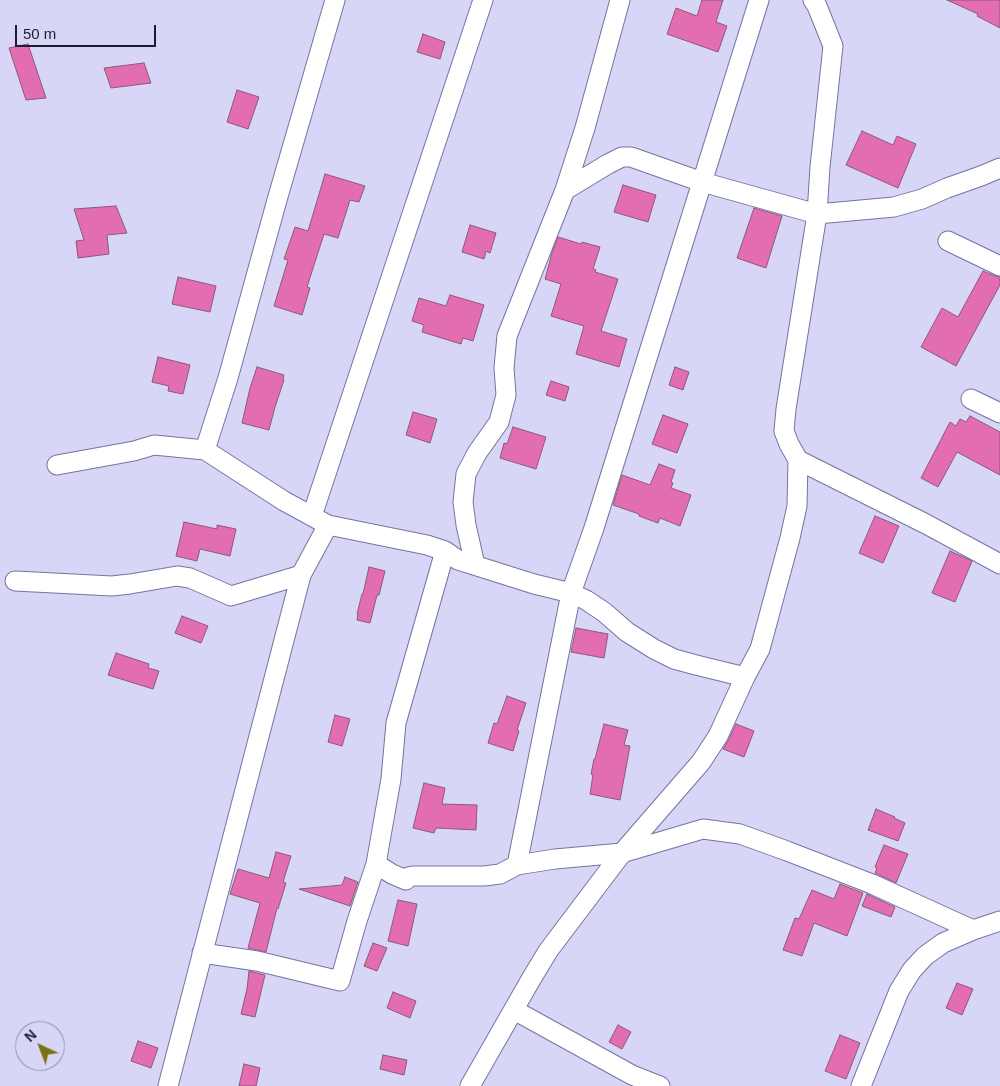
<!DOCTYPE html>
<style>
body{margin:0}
#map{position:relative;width:1000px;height:1086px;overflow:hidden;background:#d7d6f6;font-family:Helvetica,sans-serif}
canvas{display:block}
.north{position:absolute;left:15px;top:1021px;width:50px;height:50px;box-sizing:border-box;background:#d7d6f6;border:1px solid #8d8ca7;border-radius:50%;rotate:317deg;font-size:14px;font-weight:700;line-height:20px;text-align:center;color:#1e1c30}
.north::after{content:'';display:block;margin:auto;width:18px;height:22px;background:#777316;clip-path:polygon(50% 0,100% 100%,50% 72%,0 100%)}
.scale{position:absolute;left:15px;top:25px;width:141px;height:22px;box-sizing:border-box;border:2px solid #1e1c30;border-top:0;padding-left:6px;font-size:15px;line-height:18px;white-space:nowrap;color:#1e1c30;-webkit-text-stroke:4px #d7d6f6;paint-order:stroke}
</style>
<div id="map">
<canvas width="1000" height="1086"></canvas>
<div class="north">N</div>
<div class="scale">50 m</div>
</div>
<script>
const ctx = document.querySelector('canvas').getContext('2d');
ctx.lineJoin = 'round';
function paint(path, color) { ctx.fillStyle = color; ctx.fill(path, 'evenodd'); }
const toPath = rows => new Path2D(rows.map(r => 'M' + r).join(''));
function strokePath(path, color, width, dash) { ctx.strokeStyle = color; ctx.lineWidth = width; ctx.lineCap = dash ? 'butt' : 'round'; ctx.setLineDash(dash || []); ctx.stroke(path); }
const building = toPath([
 [702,0,723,0,716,22,727,26,718,52,667,34,676,8,697,16,702,0],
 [947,0,1000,0,1000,28,977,16,978,14,947,0],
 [423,34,445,42,440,59,417,52,423,34],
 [28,44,46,98,26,100,9,48,28,44],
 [144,63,151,83,111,88,104,68,144,63],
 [237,90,259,97,248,129,227,122,237,90],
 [862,131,893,145,897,136,916,144,898,188,846,165,862,131],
 [325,174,365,186,359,202,350,200,338,238,324,234,307,287,310,288,302,315,274,306,288,260,284,259,295,227,308,231,325,174],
 [623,185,656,195,648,222,614,212,623,185],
 [116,206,127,233,107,235,109,254,78,258,76,241,84,240,74,209,116,206],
 [754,208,782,216,766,268,737,258,754,208],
 [470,225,496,233,490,253,486,251,484,259,462,252,470,225],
 [558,237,581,244,582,242,600,247,593,269,596,270,595,272,618,279,601,331,627,339,619,367,576,354,584,326,551,316,561,284,545,279,552,253,558,237],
 [983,271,995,276,1000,277,1000,285,956,366,921,347,942,308,958,317,983,271],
 [178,277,216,286,210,312,172,304,178,277],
 [450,295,484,305,473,341,463,338,461,344,422,332,424,325,412,321,419,298,446,306,450,295],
 [158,357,190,365,183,394,168,391,169,386,152,382,158,357],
 [257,367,284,375,283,379,284,380,275,407,269,430,242,423,250,388,257,367],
 [675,367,689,372,683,390,669,385,675,367],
 [551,381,569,387,565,401,546,395,551,381],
 [413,412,437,419,430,443,406,435,413,412],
 [663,415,688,424,677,453,652,444,663,415],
 [970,416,1000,432,1000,475,957,452,938,487,921,478,950,422,956,426,960,419,966,422,970,416],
 [513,427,546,437,536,469,500,458,504,443,507,444,513,427],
 [659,464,675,470,671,482,673,483,671,488,691,495,680,526,660,518,658,523,639,516,639,514,613,505,622,475,650,485,659,464],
 [875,516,899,526,883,563,859,553,875,516],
 [184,522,217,529,217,525,236,529,230,556,200,549,197,561,176,556,184,522],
 [950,551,972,561,955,602,932,593,950,551],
 [369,567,385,571,379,595,377,595,370,623,357,620,358,614,357,614,362,594,363,594,369,567],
 [182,616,208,626,201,643,175,633,182,616],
 [576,628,608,634,604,658,571,652,576,628],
 [116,653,149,664,148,668,159,671,153,689,108,675,116,653],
 [507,696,526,703,517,730,519,731,513,751,488,743,494,723,497,724,507,696],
 [335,715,350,719,342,746,328,742,335,715],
 [604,724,628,730,624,745,630,746,620,800,590,794,593,775,591,774,594,759,595,759,604,724],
 [736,724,754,731,744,757,723,749,728,741,736,724],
 [424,783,445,788,442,804,477,805,476,830,436,828,434,833,413,828,424,783],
 [876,809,895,817,894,818,905,823,898,841,868,830,876,809],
 [884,845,908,854,896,883,875,873,877,868,875,867,884,845],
 [276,852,291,856,283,882,286,883,278,909,277,908,266,952,248,948,260,903,230,894,238,869,269,878,276,852],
 [345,877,358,882,350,906,299,889,342,885,345,877],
 [840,884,863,893,847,936,814,923,802,956,783,950,795,918,799,919,812,890,834,899,840,884],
 [867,894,895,907,891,917,862,906,867,894],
 [398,900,417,904,408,946,388,941,398,900],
 [373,943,387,948,377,971,364,966,373,943],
 [249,971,265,975,255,1017,241,1014,247,989,249,971],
 [957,983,973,989,962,1015,946,1008,957,983],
 [393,992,416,1001,410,1018,387,1008,393,992],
 [618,1025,631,1032,622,1049,609,1042,618,1025],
 [840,1035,860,1043,846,1079,825,1071,840,1035],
 [138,1041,158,1048,151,1068,131,1061,138,1041],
 [383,1055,407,1060,404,1075,380,1069,383,1055],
 [244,1064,260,1068,256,1086,239,1086,244,1064]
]);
const street = toPath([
 [565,190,608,164,622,157,631,157,702,182,817,214,894,207,922,199,947,188,981,176,1000,168],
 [948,241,1000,266],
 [971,399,1000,413],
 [205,450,228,378,277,200,335,0],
 [798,460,926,524,1000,564],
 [57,465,134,451,154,445,205,450,284,501,328,525,427,545,445,551,458,560,534,584,571,593,586,600,604,612,627,632,654,649,674,659,696,665,745,677],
 [312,516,483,0],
 [475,565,466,525,463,502,466,474,477,453,499,422,506,395,504,368,507,336,565,190,585,128,620,0],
 [15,581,112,586,130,584,177,576,190,578,231,596,301,575,328,525],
 [376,864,391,779,396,723,445,551],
 [517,865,571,593,594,528,759,0],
 [202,953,257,961,340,981,357,921,376,864,392,874,406,880,408,877,413,876,484,876,500,874,517,865,555,859,622,853,703,829,740,834,787,851,872,884,973,930],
 [514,1010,632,1075,660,1086],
 [168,1086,301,575],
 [470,1086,530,981,548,951,622,853,701,762,718,736,745,677,760,649,790,538,797,506,798,460,789,444,784,431,786,409,817,214,820,167,833,46,817,6,813,0],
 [861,1086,899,991,912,970,925,956,943,943,973,930,1000,921]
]);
paint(building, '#e26db0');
strokePath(building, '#8c5a74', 1);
strokePath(street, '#7673a3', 21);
strokePath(street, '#fff', 19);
</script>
